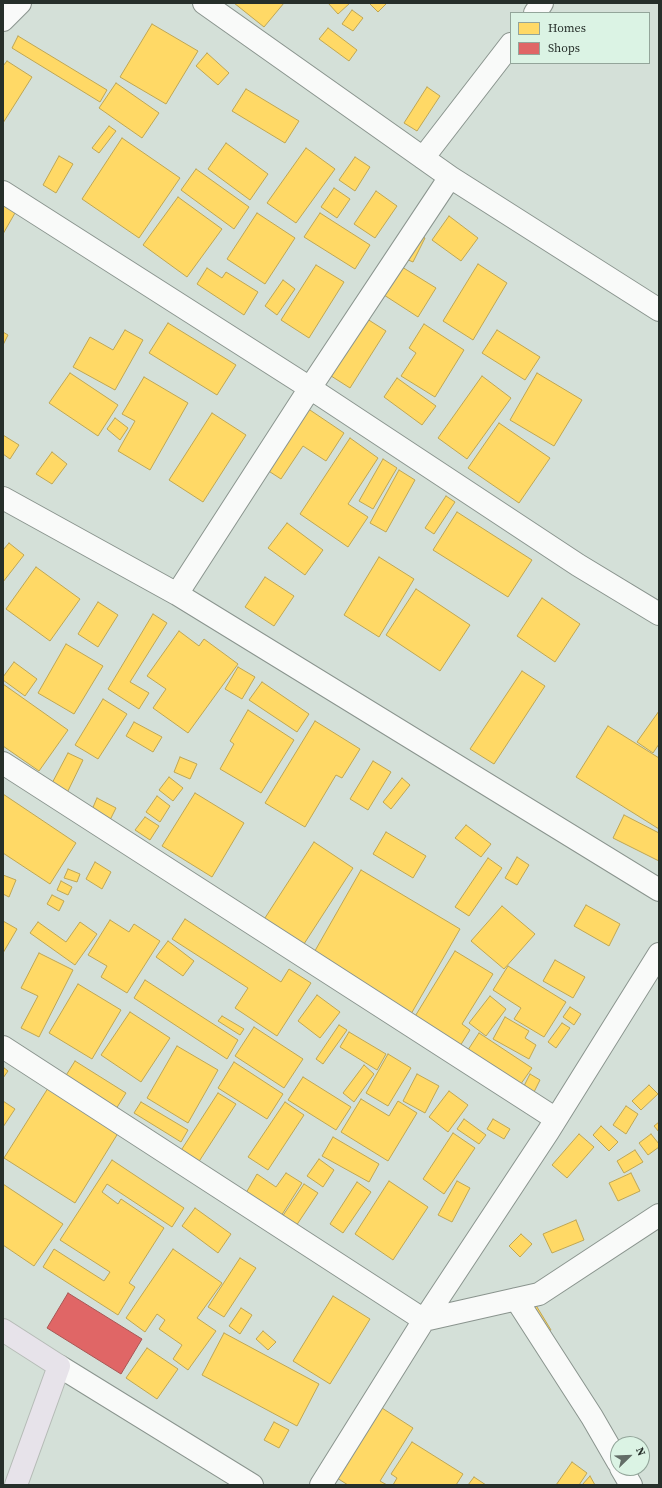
<!DOCTYPE html>
<style>
body{margin:0}
#map{position:relative;width:662px;height:1488px;overflow:hidden;background:#d4e0d8;font-family:"Source Serif 4",serif}
canvas{display:block}
.frame{position:absolute;inset:0;border:4px solid #262f2a;pointer-events:none}
.legend{position:absolute;left:510px;top:12px;width:140px;height:52px;box-sizing:border-box;background:#dbf3e4;border:1px solid #93a59a;margin:0;padding:5px 7px;list-style:none;font-size:12px;color:#262f2a}
.legend li{display:flex;align-items:center;gap:8px;height:20px}
.legend b{width:20px;border:1px solid #93a59a}
.north{position:absolute;left:610px;top:1436px;width:40px;height:40px;box-sizing:border-box;background:#dbf3e4;border:1px solid #93a59a;border-radius:50%;rotate:67deg;font-size:11px;font-weight:700;line-height:16px;text-align:center;color:#262f2a}
.north::after{content:'';display:block;margin:auto;width:14px;height:18px;background:#636d67;clip-path:polygon(50% 0,100% 100%,50% 72%,0 100%)}
</style>
<div id="map">
<canvas width="662" height="1488"></canvas>
<div class="frame"></div>
<ul class="legend">
<li><b style="height:11px;background:#ffd966"></b>Homes</li>
<li><b style="height:11px;background:#e06666"></b>Shops</li>
</ul>
<div class="north">N</div>
</div>
<script>
const ctx = document.querySelector('canvas').getContext('2d');
ctx.lineJoin = 'round';
function paint(path, color) { ctx.fillStyle = color; ctx.fill(path, 'evenodd'); }
const toPath = rows => new Path2D(rows.map(r => 'M' + r).join(''));
function strokePath(path, color, width, dash) { ctx.strokeStyle = color; ctx.lineWidth = width; ctx.lineCap = dash ? 'butt' : 'round'; ctx.setLineDash(dash || []); ctx.stroke(path); }
const homes = toPath([
 [234,3,284,3,264,27,234,3],
 [328,3,350,3,338,14,328,3],
 [369,3,387,3,378,12,369,3],
 [352,10,363,18,353,31,342,24,352,10],
 [152,24,198,51,166,104,120,77,152,24],
 [328,28,357,50,349,61,319,39,328,28],
 [18,36,107,90,100,102,12,48,18,36],
 [207,53,229,73,218,85,196,66,207,53],
 [7,61,32,77,3,123,3,66,7,61],
 [116,83,159,113,142,138,99,108,116,83],
 [427,87,440,96,417,131,404,123,427,87],
 [246,89,299,121,285,143,232,111,246,89],
 [109,126,116,131,99,153,92,148,109,126],
 [122,138,180,178,139,238,82,199,122,138],
 [226,143,268,174,250,200,208,169,226,143],
 [306,148,335,169,296,223,267,203,306,148],
 [59,156,73,164,56,193,43,185,59,156],
 [355,157,370,167,355,191,339,180,355,157],
 [196,169,249,207,234,229,181,190,196,169],
 [334,188,350,199,337,218,321,207,334,188],
 [376,191,397,206,375,238,354,224,376,191],
 [3,197,19,206,3,234,3,197],
 [178,197,222,229,187,277,143,245,178,197],
 [257,213,295,238,265,284,227,259,257,213],
 [320,213,370,245,355,269,304,237,320,213],
 [449,216,478,238,461,261,432,240,449,216],
 [417,234,425,238,413,262,406,259,417,234],
 [478,264,507,283,473,340,443,321,478,264],
 [316,265,344,282,309,338,281,320,316,265],
 [402,267,436,288,418,317,384,295,402,267],
 [207,268,222,278,226,272,258,292,244,315,197,284,207,268],
 [283,280,295,289,277,315,265,306,283,280],
 [364,317,386,331,350,388,328,374,364,317],
 [168,323,236,365,217,395,149,353,168,323],
 [424,324,464,350,435,397,401,376,416,353,409,348,424,324],
 [125,330,143,340,115,390,73,367,90,337,113,350,125,330],
 [497,330,540,357,525,380,482,353,497,330],
 [3,332,8,335,3,345,3,332],
 [70,373,118,405,98,436,49,403,70,373],
 [537,373,582,400,554,446,510,420,537,373],
 [482,376,511,398,467,459,438,438,482,376],
 [144,377,188,403,150,470,118,451,135,421,122,414,144,377],
 [397,378,436,406,422,425,384,397,397,378],
 [304,406,344,433,326,461,303,446,281,479,264,468,304,406],
 [212,413,246,435,203,502,169,480,212,413],
 [115,418,128,428,120,440,107,429,115,418],
 [499,423,550,458,519,503,468,468,499,423],
 [3,435,19,445,10,459,3,454,3,435],
 [350,438,378,458,348,504,368,517,348,547,300,514,350,438],
 [52,452,67,464,52,484,36,474,52,452],
 [383,459,397,468,373,509,359,501,383,459],
 [399,470,415,480,386,532,370,523,399,470],
 [446,496,455,502,434,534,425,528,446,496],
 [457,512,532,560,508,597,433,550,457,512],
 [287,523,323,550,305,575,268,548,287,523],
 [9,543,24,555,3,582,3,550,9,543],
 [379,557,414,579,379,637,344,615,379,557],
 [36,567,80,599,50,641,6,609,36,567],
 [265,577,294,596,274,626,245,607,265,577],
 [416,589,470,625,440,671,386,635,416,589],
 [542,598,580,624,555,662,517,636,542,598],
 [98,602,118,615,98,647,78,634,98,602],
 [153,614,167,623,130,682,149,693,139,709,108,689,153,614],
 [179,631,199,646,204,639,238,664,188,733,153,708,166,689,147,676,179,631],
 [66,644,103,666,74,714,38,693,66,644],
 [14,662,37,679,25,696,3,680,3,677,14,662],
 [238,667,255,677,242,699,225,689,238,667],
 [522,671,545,686,494,764,470,749,522,671],
 [262,682,309,714,297,732,249,700,262,682],
 [3,684,68,730,39,771,3,746,3,684],
 [103,699,127,714,98,759,75,745,103,699],
 [248,710,294,740,261,793,220,769,234,744,230,741,248,710],
 [659,711,659,744,653,753,637,742,659,711],
 [315,721,360,749,342,778,336,775,305,827,265,803,315,721],
 [134,722,162,737,153,752,126,736,134,722],
 [608,726,659,758,659,829,576,777,608,726],
 [68,753,83,760,66,795,50,787,68,753],
 [180,757,197,764,190,779,174,772,180,757],
 [373,761,391,772,368,810,350,799,373,761],
 [169,777,183,788,173,801,159,790,169,777],
 [402,778,410,785,391,809,383,802,402,778],
 [195,793,244,823,212,877,162,846,195,793],
 [3,794,76,843,50,884,3,853,3,794],
 [157,796,170,806,160,822,146,812,157,796],
 [97,798,116,808,109,822,91,812,97,798],
 [624,815,659,833,659,861,613,838,624,815],
 [145,817,159,826,150,840,135,830,145,817],
 [466,825,491,844,481,857,455,838,466,825],
 [386,832,426,856,413,878,373,854,386,832],
 [314,842,353,868,302,947,263,921,314,842],
 [517,857,529,865,517,885,505,878,517,857],
 [488,858,502,868,469,916,455,907,488,858],
 [95,862,111,872,102,889,86,879,95,862],
 [68,869,80,874,77,882,64,878,68,869],
 [361,870,460,929,411,1014,312,956,361,870],
 [3,875,16,880,9,897,3,894,3,875],
 [61,881,72,887,68,895,57,890,61,881],
 [52,895,64,901,59,911,47,904,52,895],
 [586,905,620,924,609,946,574,926,586,905],
 [502,906,535,934,504,969,471,941,502,906],
 [185,919,281,982,289,969,311,983,277,1036,235,1008,248,988,172,939,185,919],
 [110,920,129,932,134,924,160,941,127,993,101,977,107,966,88,955,110,920],
 [3,921,17,929,3,953,3,921],
 [38,922,66,942,80,922,97,934,75,965,30,933,38,922],
 [168,941,194,961,183,976,156,957,168,941],
 [455,951,493,974,462,1024,470,1030,460,1046,414,1018,455,951],
 [39,953,73,970,39,1037,21,1028,38,996,21,988,39,953],
 [555,960,585,977,573,998,543,981,555,960],
 [508,966,566,1002,544,1037,514,1019,521,1008,493,990,508,966],
 [145,980,238,1040,227,1059,134,998,145,980],
 [78,984,121,1010,92,1059,49,1033,78,984],
 [317,995,340,1012,320,1038,298,1021,317,995],
 [490,996,506,1009,486,1036,469,1023,490,996],
 [570,1007,581,1014,574,1025,563,1017,570,1007],
 [130,1012,170,1038,141,1082,101,1055,130,1012],
 [222,1016,244,1029,240,1035,218,1021,222,1016],
 [505,1017,529,1031,525,1038,536,1045,529,1059,493,1039,505,1017],
 [562,1023,570,1028,556,1048,548,1042,562,1023],
 [339,1025,347,1030,323,1064,316,1059,339,1025],
 [254,1027,303,1059,284,1088,235,1056,254,1027],
 [349,1032,386,1054,377,1070,340,1047,349,1032],
 [479,1033,532,1068,518,1088,466,1053,479,1033],
 [177,1046,218,1070,188,1123,147,1098,177,1046],
 [388,1054,411,1068,388,1106,366,1093,388,1054],
 [75,1061,126,1093,116,1109,65,1077,75,1061],
 [234,1062,283,1094,267,1119,218,1088,234,1062],
 [364,1065,374,1074,354,1102,343,1093,364,1065],
 [3,1067,8,1071,3,1078,3,1067],
 [417,1074,439,1086,425,1113,403,1101,417,1074],
 [530,1074,540,1080,532,1096,521,1092,530,1074],
 [303,1077,351,1107,336,1130,288,1100,303,1077],
 [50,1085,120,1130,75,1203,4,1158,50,1085],
 [649,1085,658,1094,641,1110,632,1101,649,1085],
 [449,1091,468,1105,448,1132,429,1117,449,1091],
 [218,1093,236,1104,198,1163,180,1152,218,1093],
 [361,1099,389,1116,398,1101,417,1113,388,1161,341,1132,361,1099],
 [3,1101,15,1109,3,1127,3,1101],
 [141,1102,188,1130,181,1142,134,1113,141,1102],
 [285,1102,304,1115,268,1170,248,1157,285,1102],
 [626,1106,638,1114,626,1134,613,1125,626,1106],
 [464,1119,486,1135,479,1144,457,1129,464,1119],
 [493,1119,510,1129,504,1139,487,1129,493,1119],
 [659,1122,659,1132,654,1126,659,1122],
 [601,1126,618,1142,609,1151,593,1135,601,1126],
 [453,1133,475,1148,444,1194,423,1179,453,1133],
 [579,1134,594,1147,567,1178,552,1165,579,1134],
 [651,1134,659,1144,659,1147,648,1155,639,1143,651,1134],
 [333,1137,379,1164,369,1182,322,1156,333,1137],
 [635,1150,643,1162,624,1173,617,1161,635,1150],
 [319,1159,334,1170,323,1187,307,1176,319,1159],
 [112,1160,184,1208,172,1227,107,1184,102,1192,118,1204,121,1199,164,1228,129,1283,135,1287,118,1315,43,1267,54,1249,104,1281,110,1272,60,1240,112,1160],
 [286,1173,302,1183,281,1216,246,1193,257,1174,276,1187,286,1173],
 [631,1173,640,1191,618,1201,609,1183,631,1173],
 [389,1181,428,1207,393,1260,355,1234,389,1181],
 [457,1181,470,1188,452,1222,438,1215,457,1181],
 [357,1182,371,1192,343,1233,330,1224,357,1182],
 [3,1184,63,1224,34,1266,3,1245,3,1184],
 [304,1184,318,1193,296,1226,282,1217,304,1184],
 [195,1208,231,1234,218,1253,182,1226,195,1208],
 [576,1220,584,1240,552,1253,543,1234,576,1220],
 [521,1234,532,1244,520,1257,509,1246,521,1234],
 [173,1249,222,1283,197,1318,216,1331,188,1370,173,1359,182,1345,159,1329,165,1320,157,1314,145,1332,126,1318,173,1249],
 [240,1258,256,1268,224,1317,208,1307,240,1258],
 [333,1296,370,1319,330,1384,293,1361,333,1296],
 [534,1302,551,1330,544,1334,528,1306,534,1302],
 [241,1308,252,1315,240,1334,229,1326,241,1308],
 [263,1331,276,1342,268,1350,256,1339,263,1331],
 [224,1333,319,1384,297,1426,202,1375,224,1333],
 [147,1348,178,1369,157,1399,126,1378,147,1348],
 [382,1408,413,1428,380,1481,387,1485,348,1485,337,1478,382,1408],
 [274,1422,289,1430,279,1448,264,1440,274,1422],
 [412,1442,463,1474,456,1485,393,1485,397,1478,391,1474,412,1442],
 [572,1462,587,1473,579,1485,556,1485,572,1462],
 [590,1476,595,1485,582,1485,590,1476],
 [474,1477,486,1485,468,1485,474,1477]
]);
const shops = toPath([
 [68,1293,142,1339,121,1374,47,1328,68,1293]
]);
const minor = toPath([
 [204,3,450,177,659,310],
 [535,13,542,3],
 [3,20,20,3],
 [423,158,511,44],
 [3,192,310,388,578,565,659,614],
 [3,498,177,594,659,890],
 [177,594,310,388,450,177],
 [3,763,556,1119],
 [3,1047,424,1320,539,1294,659,1215],
 [516,1299,592,1417,618,1462],
 [59,1366,252,1485],
 [621,1468,631,1485],
 [321,1485,424,1320,548,1132,659,954]
]);
const major = toPath([
 [3,1330,59,1366,16,1485]
]);
paint(homes, '#ffd966');
strokePath(homes, '#bea654', 1);
paint(shops, '#e06666');
strokePath(shops, '#a85654', 1);
strokePath(minor, '#8a948e', 24);
strokePath(major, '#b5bbb6', 24);
strokePath(minor, '#f9faf9', 22);
strokePath(major, '#e7e3ea', 22);
</script>
